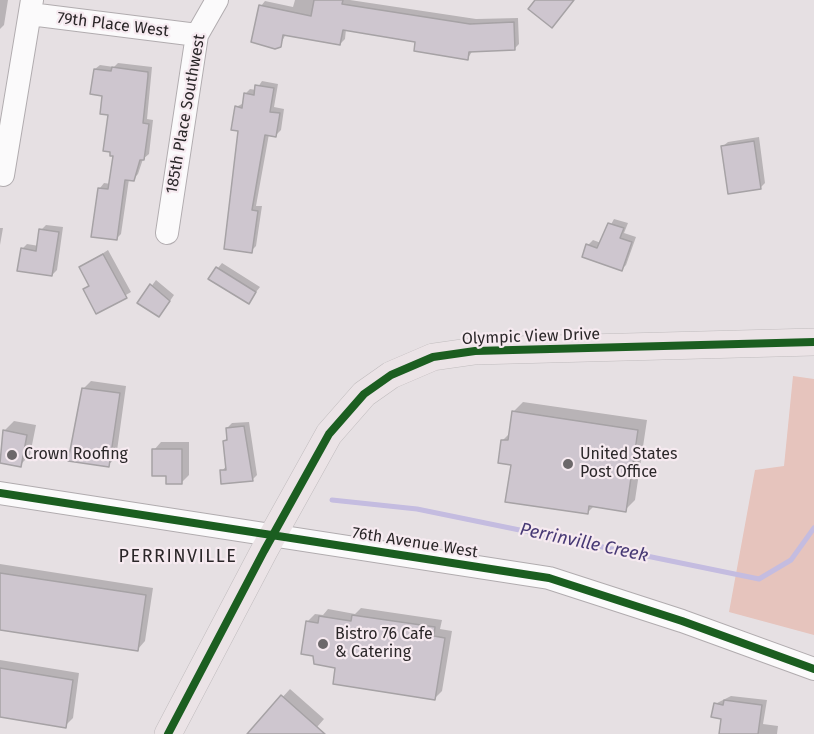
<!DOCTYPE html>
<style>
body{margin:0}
canvas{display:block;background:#e6e0e3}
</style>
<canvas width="814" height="734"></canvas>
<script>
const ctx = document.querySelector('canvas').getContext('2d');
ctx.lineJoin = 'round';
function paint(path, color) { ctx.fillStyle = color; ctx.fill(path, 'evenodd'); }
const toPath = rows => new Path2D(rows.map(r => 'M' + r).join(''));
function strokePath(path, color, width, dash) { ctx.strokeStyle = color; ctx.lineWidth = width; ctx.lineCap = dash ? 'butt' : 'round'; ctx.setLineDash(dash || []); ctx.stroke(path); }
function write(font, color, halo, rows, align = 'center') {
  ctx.font = font + ' "Fira Sans",sans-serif'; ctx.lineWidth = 4.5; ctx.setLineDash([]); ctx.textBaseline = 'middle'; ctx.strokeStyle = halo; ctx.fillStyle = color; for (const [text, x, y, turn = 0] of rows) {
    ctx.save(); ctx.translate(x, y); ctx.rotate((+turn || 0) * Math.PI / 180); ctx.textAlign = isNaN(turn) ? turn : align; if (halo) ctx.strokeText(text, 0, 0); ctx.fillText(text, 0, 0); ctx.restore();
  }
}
const green = toPath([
 [793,376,814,379,814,635,729,612,755,470,784,466]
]);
const shadow = toPath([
 [0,0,8,0,4,25,0,29],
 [295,0,350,0,476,19,518,18,519,44,514,49,473,50,468,58,417,40,346,29,345,39,340,44,286,34,280,45,261,6,265,1,293,7],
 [118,63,152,67,147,119,153,120,149,154,143,159,138,174,133,179,129,179,121,234,116,239,100,188,104,183,111,184,115,155,109,113,95,69,100,65,114,67],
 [262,81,278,84,274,107,284,109,281,130,276,135,269,134,256,206,262,206,256,246,251,251,236,107,244,103,245,94,250,89,256,90],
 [759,137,765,183,760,188,723,146,728,142],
 [614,219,628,223,624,233,636,237,626,265,621,270,588,245,593,240,601,243],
 [46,225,63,227,57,270,52,275,22,249,27,244,39,246,41,230],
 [0,228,3,228,0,245],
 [108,250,131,292,97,312,85,289,89,284,80,268],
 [222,263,260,287,248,302,210,278],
 [156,280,174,295,163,311,139,303],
 [91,381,126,386,116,458,108,465,84,388],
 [523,402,647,420,635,500,625,510,594,506,587,513,512,463,503,440,511,432,513,412],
 [14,421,36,425,30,455,20,465,0,462,4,431],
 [249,422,257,475,252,480,222,471,227,465,224,441,228,438,227,428,232,423],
 [161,442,189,442,189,475,182,482,167,475,154,450],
 [0,564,153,588,145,641,138,649,0,628],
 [361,608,442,620,440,629,452,631,442,691,435,698,337,666,307,622,315,614,323,615,328,609,355,614],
 [0,660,79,673,73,718,65,726,0,716],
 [290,689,324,719,311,734,249,734],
 [731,696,767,700,763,724,778,726,777,734,721,734,723,717,715,704]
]);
const stream = toPath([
 [332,500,417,509,759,579,791,560,814,528]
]);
const building = toPath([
 [314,0,343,0,342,4,470,24,514,22,515,50,469,52,468,60,414,51,415,42,343,30,340,45,283,35,281,47,275,49,251,42,259,5,311,16,314,0],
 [535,0,574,0,552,28,528,9,535,0],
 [112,67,148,72,148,76,143,123,149,124,144,160,140,160,134,181,125,180,117,240,91,237,98,188,108,189,113,156,110,156,110,152,103,151,108,115,100,114,102,96,90,94,94,69,111,71,112,67],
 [255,85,274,88,270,112,280,113,276,137,265,135,252,210,258,211,252,253,224,249,238,131,231,130,235,106,242,108,244,93,254,95,255,85],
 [754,141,761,189,728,194,721,146,754,141],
 [608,223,624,228,620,238,632,242,622,271,582,257,586,244,597,248,608,223],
 [39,229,59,232,52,276,17,271,21,248,36,251,39,229],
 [103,254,127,298,96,314,83,289,89,286,79,267,103,254],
 [216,267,256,292,249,304,208,279,216,267],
 [150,284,170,301,159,317,137,303,150,284],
 [82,388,120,393,109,467,68,461,82,388],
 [512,411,638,430,626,512,589,506,588,514,505,502,511,465,498,463,501,440,508,440,512,411],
 [244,426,253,481,221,484,220,470,226,470,223,441,227,440,226,428,244,426],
 [3,430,27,435,21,467,0,463,3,430],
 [152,449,182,449,182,484,166,484,166,476,152,476,152,449],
 [0,573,146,595,138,651,0,630,0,573],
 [352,615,435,627,434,636,445,638,435,700,333,684,335,668,314,664,313,656,301,654,306,621,318,623,319,616,351,621,352,615],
 [0,668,73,680,66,728,0,717,0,668],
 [281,695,325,734,247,734,281,695],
 [724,700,762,705,758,734,719,734,721,719,711,717,714,703,723,705,724,700]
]);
const minor = toPath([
 [30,14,197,35],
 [0,174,3,175,32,0],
 [167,233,197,35,217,0],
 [0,493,549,578,682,621,814,669]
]);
const major = toPath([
 [168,734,264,551,329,434,364,394,391,375,433,357,475,351,814,342]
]);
const cycleway = toPath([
 [0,493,549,578,682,621,814,669],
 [168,734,264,551,329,434,364,394,391,375,433,357,475,351,814,342]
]);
const markers = [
 [12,455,6,"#6c686a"],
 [568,464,6,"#6c686a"],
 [323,644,6,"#6c686a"]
];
const streetNames = [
 ["79th Place West",113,25,7],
 ["185th Place Southwest",186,114,-80],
 ["Olympic View Drive",531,337,-2],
 ["76th Avenue West",415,543,9]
];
const poiNames = [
 ["Crown Roofing",24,455],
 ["United States",580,455],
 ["Post Office",580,473],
 ["Bistro 76 Cafe",335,635],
 ["& Catering",335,653]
];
const waterNames = [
 ["Perrinville Creek",584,543,12]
];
const neighbourhoodNames = [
 ["PERRINVILLE",178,557]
];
paint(green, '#e6c4bd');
paint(shadow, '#0003');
strokePath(stream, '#c4bce0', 5);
paint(building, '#cec6cf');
strokePath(building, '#a6a2a5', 1.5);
strokePath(minor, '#b1acaf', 24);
strokePath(major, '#c0bcbe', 28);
strokePath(minor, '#fbfafb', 22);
strokePath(major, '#ebe3e6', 27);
strokePath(cycleway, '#1b5e20', 8);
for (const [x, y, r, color] of markers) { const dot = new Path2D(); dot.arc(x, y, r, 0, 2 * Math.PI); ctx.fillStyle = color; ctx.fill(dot); strokePath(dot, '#f6eaf0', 2); }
write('16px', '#2b2729', '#f6eaf0', streetNames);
write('16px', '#2b2729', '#f6eaf0', poiNames, 'left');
write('italic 18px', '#473975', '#f6eaf0', waterNames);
ctx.letterSpacing = '1.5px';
write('18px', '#2b2729', '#f6eaf0', neighbourhoodNames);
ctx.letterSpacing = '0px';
</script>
